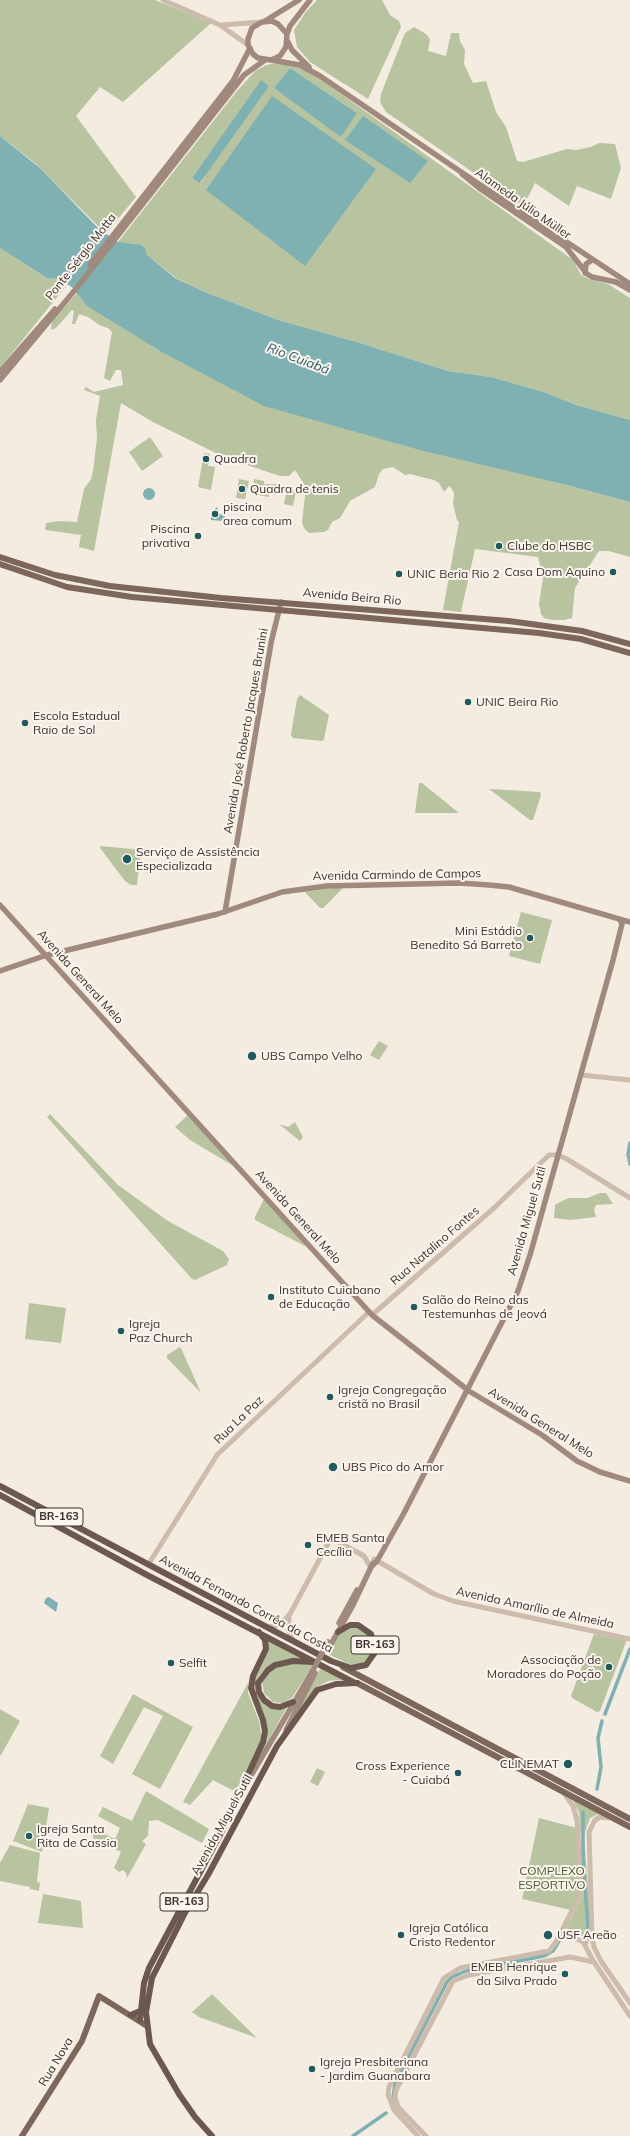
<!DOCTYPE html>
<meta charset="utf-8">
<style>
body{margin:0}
canvas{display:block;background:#f4ebe1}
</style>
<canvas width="630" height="2136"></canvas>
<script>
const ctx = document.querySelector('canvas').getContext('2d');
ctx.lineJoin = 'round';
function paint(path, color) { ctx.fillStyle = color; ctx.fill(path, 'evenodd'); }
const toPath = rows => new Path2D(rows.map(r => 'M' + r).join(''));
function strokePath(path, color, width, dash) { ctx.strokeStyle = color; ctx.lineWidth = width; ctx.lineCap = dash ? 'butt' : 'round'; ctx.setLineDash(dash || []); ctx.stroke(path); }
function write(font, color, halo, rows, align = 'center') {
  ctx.font = font + ' Mulish,sans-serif'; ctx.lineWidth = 4; ctx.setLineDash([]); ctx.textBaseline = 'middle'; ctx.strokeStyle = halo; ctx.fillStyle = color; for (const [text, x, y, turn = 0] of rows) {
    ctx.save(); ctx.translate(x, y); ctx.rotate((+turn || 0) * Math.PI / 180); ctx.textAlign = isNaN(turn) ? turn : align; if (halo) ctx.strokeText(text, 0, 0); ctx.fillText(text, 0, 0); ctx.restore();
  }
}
const green = toPath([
 [0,0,155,0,211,23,123,102,100,87,76,116,136,197,107,232,99,227,35,163,0,136],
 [317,0,382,0,390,15,399,21,401,27,368,99,310,62,297,47,294,30,305,13],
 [414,27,426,34,430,39,428,51,446,56,451,33,459,33,460,41,465,50,464,64,473,83,486,81,496,112,506,127,517,161,523,162,567,149,576,150,591,147,599,143,615,144,621,168,611,199,577,186,569,206,535,183,523,207,386,112,380,102,381,94,405,33],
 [277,63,287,63,290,67,290,64,304,69,323,81,573,260,581,275,589,279,608,284,630,298,630,420,576,405,544,392,491,377,448,371,360,343,278,320,207,293,176,278,146,254,118,242,237,91,255,71,266,65],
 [290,68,357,113,274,89],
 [261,81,201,183,192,178],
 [0,248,47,278,59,279,66,286,0,368],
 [77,293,80,294,87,306,563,484,630,502,630,557,609,551,599,551,575,588,572,618,564,620,552,620,544,618,541,614,539,604,543,578,538,557,475,549,461,612,443,610,459,522,457,520,453,504,454,494,452,489,449,486,444,492,439,483,434,480,410,474,405,475,393,467,383,469,379,474,375,487,350,501,340,518,332,522,328,530,324,532,309,533,304,528,302,522,306,487,295,470,289,476,280,476,226,458,153,422,121,403,94,551,79,547,81,535,45,530,46,523,59,521,77,522,84,489,91,479,93,471,97,439,96,420,100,396,84,390,86,387,94,392,123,385,121,370,116,370,110,381,104,378,112,332,108,328,101,326,88,317,79,314,75,324,72,324,74,311,72,310,56,328,51,330,52,321],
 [150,437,163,456,142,471,129,452],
 [204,453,210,454,208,466,215,467,211,490,198,487],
 [239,479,249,481,245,499,236,498],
 [254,479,264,481,264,484,278,484,276,495,269,494,269,497,252,494],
 [287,489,293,489,296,492,293,506,284,504],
 [300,695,329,715,324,739,322,741,293,738,291,735,297,699],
 [419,783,422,783,459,813,415,813],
 [489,789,540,792,541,795,533,820,530,820],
 [101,846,141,850,137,885,131,885,125,881,100,848],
 [341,887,342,889,323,908,320,908,305,892],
 [521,912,552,920,540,964,509,956],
 [379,1041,388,1046,379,1060,370,1055],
 [50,1114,118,1185,168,1221,223,1251,229,1259,227,1265,195,1280,192,1279,47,1117],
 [188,1115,237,1168,190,1140,175,1127],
 [295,1122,303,1137,300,1141,279,1124,288,1127],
 [600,1193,606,1193,613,1204,596,1205,594,1210,596,1217,570,1220,554,1218,555,1205,562,1201,569,1198,587,1198],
 [264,1199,307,1247,255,1220,255,1217],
 [29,1303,66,1308,61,1343,25,1339],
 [180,1347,181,1348,201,1393,167,1358,167,1355],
 [346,1626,365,1629,375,1648,366,1662,356,1665,349,1664,328,1654,342,1627],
 [594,1634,626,1640,626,1642,600,1711,597,1712,572,1698,571,1696],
 [266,1640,308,1660,290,1659,277,1661,266,1668,258,1677,257,1681,263,1701,287,1707,257,1760,264,1737,252,1685,265,1654],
 [287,1662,313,1665,292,1698,283,1703,273,1702,264,1693,262,1682,270,1669],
 [321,1667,347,1679,328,1681,317,1687,307,1699,291,1723],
 [248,1683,248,1693,260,1724,261,1734,260,1744,249,1768,236,1792,213,1780,190,1805,183,1802],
 [133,1694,193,1727,160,1789,132,1774,163,1716,144,1707,113,1764,100,1756],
 [0,1709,20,1721,1,1755,0,1755],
 [317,1768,325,1772,318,1786,310,1782],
 [146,1791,209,1829,202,1843,158,1820,149,1821,148,1836,142,1841,146,1844,127,1878,126,1873,123,1870,119,1872,114,1868,121,1852,93,1838,94,1829,115,1839,120,1828,98,1816,103,1807,132,1821],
 [572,1798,601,1813,590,1818,584,1835,592,1940,591,1941,564,1927,584,1890,579,1813],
 [582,1811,584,1812,582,1837,589,1938,584,1893,567,1926,565,1925,584,1891,581,1834],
 [28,1804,49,1808,42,1852,13,1841],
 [539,1818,577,1828,582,1890,571,1910,522,1899],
 [10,1845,40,1853,37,1882,40,1883,39,1891,30,1889,30,1887,0,1881,0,1863],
 [43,1894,81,1901,83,1928,38,1923],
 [212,1994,257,2038,199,2017,192,2012]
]);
const water = toPath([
 [290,68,357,113,341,137,274,88],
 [261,80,269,86,200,183,192,178],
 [272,96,376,169,305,266,206,190],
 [363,116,428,161,410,183,345,140],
 [0,136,40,168,98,228,118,242,141,245,145,248,146,254,175,278,207,293,278,320,360,343,448,371,491,377,544,392,576,405,630,420,630,502,563,484,420,450,264,406,162,352,87,306,73,288,59,279,47,278,0,248],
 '143 494a6 6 0 1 1 12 0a6 6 0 1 1-12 0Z',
 [217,507,219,514,225,515,224,521,211,520,211,513],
 [49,1597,58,1603,56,1612,44,1603,46,1598]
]);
const canal = toPath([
 [630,1143,628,1154,630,1164],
 [605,1714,630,1649],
 [597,1789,601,1767,598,1738,602,1721],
 [583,1812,583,1860,589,1939],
 [395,2107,393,2098,395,2083,447,1982,452,1977,466,1971,544,1956,553,1951,559,1941],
 [353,2136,386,2113]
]);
const tertiary = toPath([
 [163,0,220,25,248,45],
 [221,25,262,22],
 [581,1075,630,1080],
 [372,1315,494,1208,549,1155,557,1155,565,1158,630,1198],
 [374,1559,434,1594,453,1601,630,1639],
 [148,1565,217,1455,369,1312],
 [289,1618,288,1630,293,1640],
 [269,1627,280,1625,290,1614,331,1538,364,1556,371,1568],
 [609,1818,600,1817,595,1820,589,1832,592,1937,594,1947,601,1961,630,2003],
 [560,1932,586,1943],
 [583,1942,594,1962,630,2016],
 [418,2136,394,2110,388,2094,389,2087,444,1978,460,1968,549,1951,556,1942,581,1893,577,1820,573,1806,564,1793],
 [426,2136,398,2107,395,2097,396,2090,453,1981,469,1975,570,1957,594,1962]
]);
const secondary = toPath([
 [265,21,299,0],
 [287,34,278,24,272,21,262,22,252,28,248,39,248,45,253,54,258,58,271,60,280,56,286,47,287,34,290,26,310,0],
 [288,42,292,50,309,67],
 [271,60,300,65,320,76,461,172,630,284],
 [462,174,479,188,566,247,587,274,592,277,616,282,630,290],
 [90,265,233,81,250,48],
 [585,273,586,264,592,260],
 [0,372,55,309],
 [0,380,75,290,237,84,244,75,265,60],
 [0,905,372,1315,469,1391,542,1435,577,1461,600,1472,630,1481],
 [225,912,271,643,281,602],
 [0,971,47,955,218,914,282,892,327,886,459,883,489,885,509,887,630,922],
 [372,1566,377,1561,404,1513,518,1291,530,1255,613,960,622,924,620,920],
 [339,1623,357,1590],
 [331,1644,352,1607,373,1563],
 [286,1730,315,1673],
 [249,1779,312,1672]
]);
const primary = toPath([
 [0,557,55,575,110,586,221,598,509,621,582,631,630,644],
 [0,564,67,587,132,597,539,633,581,639,630,653],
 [343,1667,630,1819],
 [357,1683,630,1827],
 [22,2136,82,2041,99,1996,147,2026]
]);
const trunk = toPath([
 [0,1486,331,1661,351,1668,366,1665,376,1651,371,1634,358,1625,350,1625,338,1632],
 [0,1495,147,1575,355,1683],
 [293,1702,280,1707,272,1706,264,1700,259,1692,258,1683,268,1670,275,1665,293,1661,313,1662],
 [131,2015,140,2011],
 [140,2020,144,1983,149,1968,222,1831,263,1742,265,1731,263,1720,251,1688,253,1676,266,1649,265,1640,259,1632],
 [212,2136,195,2117,179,2094,150,2044,146,2012,152,1978,186,1911,208,1875,277,1746,317,1690,336,1684,357,1683]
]);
const secondaryBridge = toPath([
 [312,1672,328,1642]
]);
const markers = [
 [206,459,4,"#1f5a5e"],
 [242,489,4,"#1f5a5e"],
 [215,514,4,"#1f5a5e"],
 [198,536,4,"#1f5a5e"],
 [499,546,4,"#1f5a5e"],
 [613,572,4,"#1f5a5e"],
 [399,574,4,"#1f5a5e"],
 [468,702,4,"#1f5a5e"],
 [25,723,4,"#1f5a5e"],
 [127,859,5,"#1f5a5e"],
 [530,938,4,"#1f5a5e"],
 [252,1056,5,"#1f5a5e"],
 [271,1297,4,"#1f5a5e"],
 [414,1307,4,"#1f5a5e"],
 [121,1331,4,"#1f5a5e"],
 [330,1397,4,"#1f5a5e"],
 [333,1467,5,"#1f5a5e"],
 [308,1545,4,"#1f5a5e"],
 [171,1663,4,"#1f5a5e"],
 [609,1667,4,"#1f5a5e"],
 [568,1764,5,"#1f5a5e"],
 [458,1773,4,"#1f5a5e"],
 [29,1836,4,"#1f5a5e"],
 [401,1935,4,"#1f5a5e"],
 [548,1935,5,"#1f5a5e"],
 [565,1974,4,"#1f5a5e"],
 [312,2069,4,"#1f5a5e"]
];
const shields = [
 [59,1517,48],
 [375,1645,48],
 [184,1902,48]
];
const shieldNames = [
 ["BR-163",59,1517],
 ["BR-163",375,1645],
 ["BR-163",184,1902]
];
const streetNames = [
 ["Alameda Júlio Müller",523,204,35],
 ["Ponte Sérgio Motta",81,257,-52],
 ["Avenida Beira Rio",352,597,5],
 ["Avenida José Roberto Jacques Brunini",246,731,-80],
 ["Avenida Carmindo de Campos",397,875,-1],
 ["Avenida General Melo",80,977,48],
 ["Avenida General Melo",298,1217,48],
 ["Avenida Miguel Sutil",527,1221,-74],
 ["Rua Natalino Fontes",435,1246,-41],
 ["Rua La Paz",239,1420,-44],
 ["Avenida General Melo",541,1423,32],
 ["Avenida Fernando Corrêa da Costa",246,1604,28],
 ["Avenida Amarílio de Almeida",535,1608,12],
 ["Avenida Miguel Sutil",222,1825,-61],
 ["Rua Nova",56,2062,-59]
];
const poiNames = [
 ["Quadra",214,459],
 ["Quadra de tenis",250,489],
 ["piscina",223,507],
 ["area comum",223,521],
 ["Piscina",190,529,"right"],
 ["privativa",190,543,"right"],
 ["Clube do HSBC",507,546],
 ["Casa Dom Aquino",605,572,"right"],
 ["UNIC Beria Rio 2",407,574],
 ["UNIC Beira Rio",476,702],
 ["Escola Estadual",33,716],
 ["Raio de Sol",33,730],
 ["Serviço de Assistência",136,852],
 ["Especializada",136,866],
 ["Mini Estádio",522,931,"right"],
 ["Benedito Sá Barreto",522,945,"right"],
 ["UBS Campo Velho",261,1056],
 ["Instituto Cuiabano",279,1290],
 ["de Educação",279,1304],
 ["Salão do Reino das",422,1300],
 ["Testemunhas de Jeová",422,1314],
 ["Igreja",129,1324],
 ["Paz Church",129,1338],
 ["Igreja Congregação",338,1390],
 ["cristã no Brasil",338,1404],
 ["UBS Pico do Amor",342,1467],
 ["EMEB Santa",316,1538],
 ["Cecília",316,1552],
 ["Associação de",601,1660,"right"],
 ["Moradores do Poção",601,1674,"right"],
 ["Selfit",179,1663],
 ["CLINEMAT",559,1764,"right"],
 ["Cross Experience",450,1766,"right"],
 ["- Cuiabá",450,1780,"right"],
 ["Igreja Santa",37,1829],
 ["Rita de Cassia",37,1843],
 ["Igreja Católica",409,1928],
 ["Cristo Redentor",409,1942],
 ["USF Areão",557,1935],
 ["EMEB Henrique",557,1967,"right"],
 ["da Silva Prado",557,1981,"right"],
 ["Igreja Presbiteriana",320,2062],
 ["- Jardim Guanabara",320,2076]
];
const parkNames = [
 ["COMPLEXO",552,1871],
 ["ESPORTIVO",552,1885]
];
const waterNames = [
 ["Rio Cuiabá",298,359,21]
];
paint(green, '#b8c4a0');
paint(water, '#7fb0b2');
strokePath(canal, '#7fb0b2', 3.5);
strokePath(tertiary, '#cdbbac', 5);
strokePath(secondary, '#a18a7d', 5.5);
strokePath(primary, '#7d675c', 6);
strokePath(trunk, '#6c584f', 6);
strokePath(secondaryBridge, '#a18a7d', 5.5);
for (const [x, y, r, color] of markers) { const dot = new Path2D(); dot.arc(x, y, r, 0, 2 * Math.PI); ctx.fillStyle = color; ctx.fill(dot); strokePath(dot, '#fbf5ee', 1.5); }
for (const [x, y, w] of shields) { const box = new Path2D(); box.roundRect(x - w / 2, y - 9, w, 18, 3); ctx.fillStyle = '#fbf5ee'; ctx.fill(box); strokePath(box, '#3b302b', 1); }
write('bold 11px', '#3b302b', null, shieldNames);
write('12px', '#3b302b', '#fbf5ee', streetNames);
write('12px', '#3b302b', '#fbf5ee', poiNames, 'left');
write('12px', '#4a5a2e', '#fbf5ee', parkNames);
write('italic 13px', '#1f5a5e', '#fbf5ee', waterNames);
</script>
